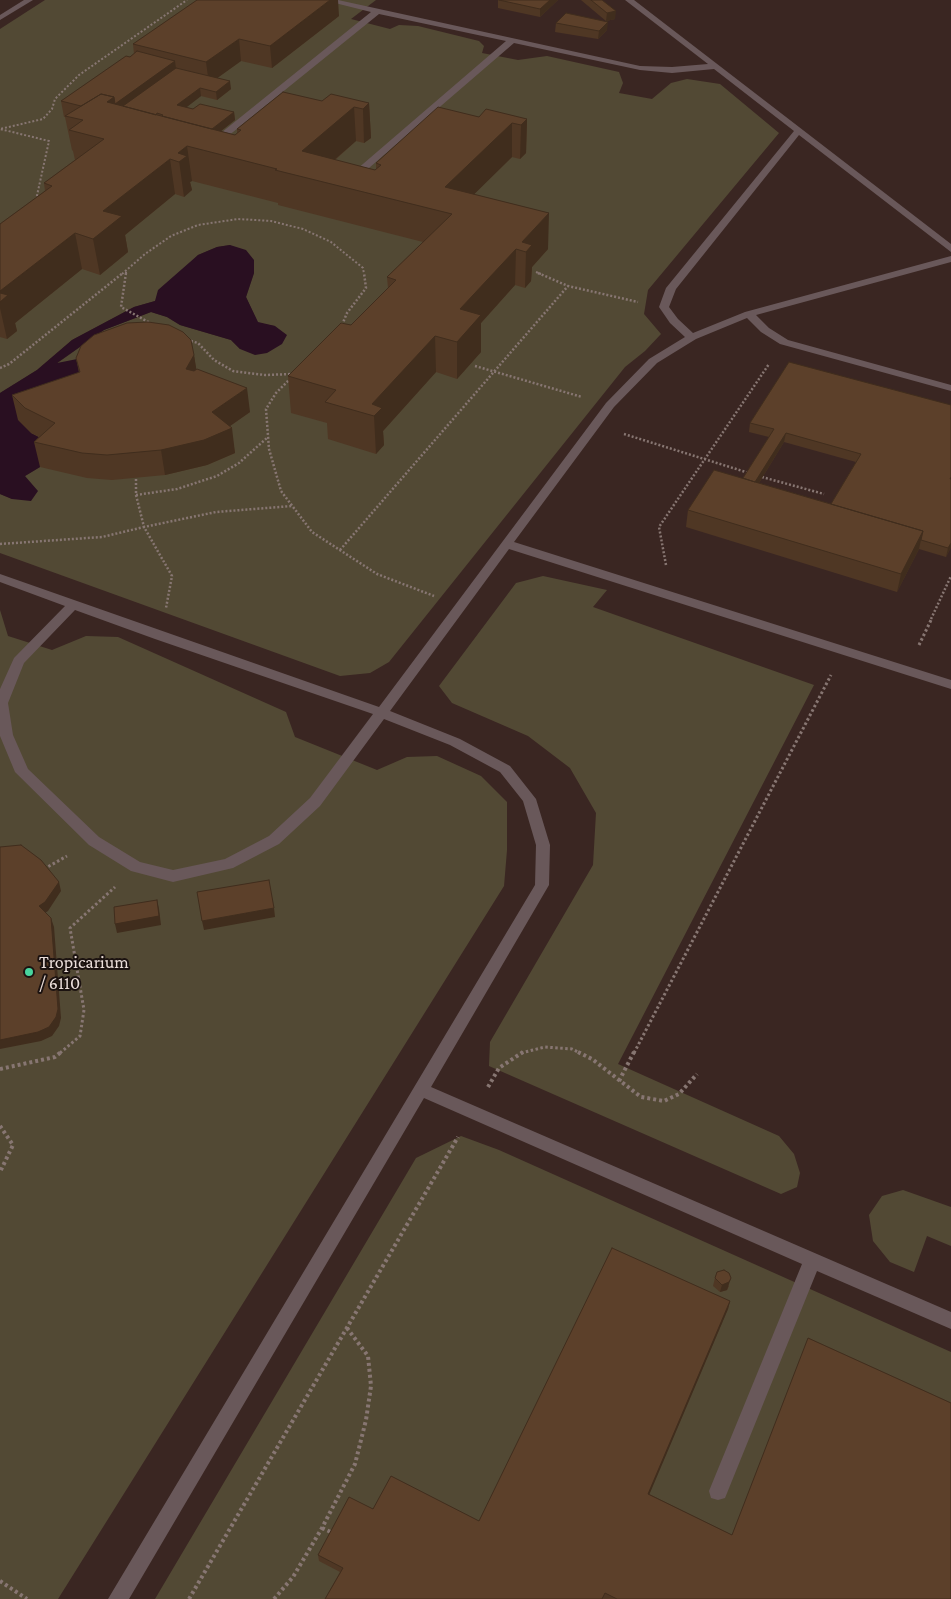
<!DOCTYPE html>
<style>
body{margin:0}
canvas{display:block;background:#3a2622}
</style>
<canvas width="951" height="1599"></canvas>
<script>
const ctx = document.querySelector('canvas').getContext('2d');
ctx.lineJoin = 'round';
function paint(path, color) { ctx.fillStyle = color; ctx.fill(path, 'evenodd'); }
const toPath = rows => new Path2D(rows.map(r => 'M' + r).join(''));
function strokePath(path, color, width, dash) { ctx.strokeStyle = color; ctx.lineWidth = width; ctx.lineCap = dash ? 'butt' : 'round'; ctx.setLineDash(dash || []); ctx.stroke(path); }
function write(font, color, halo, rows, align = 'center') {
  ctx.font = font + ' "Crimson Pro",serif'; ctx.lineWidth = 4; ctx.setLineDash([]); ctx.textBaseline = 'middle'; ctx.strokeStyle = halo; ctx.fillStyle = color; for (const [text, x, y, turn = 0] of rows) {
    ctx.save(); ctx.translate(x, y); ctx.rotate((+turn || 0) * Math.PI / 180); ctx.textAlign = isNaN(turn) ? turn : align; if (halo) ctx.strokeText(text, 0, 0); ctx.fillText(text, 0, 0); ctx.restore();
  }
}
const green = toPath([
 [45,0,376,0,351,19,390,29,399,25,418,26,479,41,484,46,482,53,518,60,547,56,619,72,623,83,619,93,652,99,671,83,687,79,720,84,779,133,648,290,644,314,661,334,645,351,625,367,389,662,370,673,340,676,0,553,0,494,12,499,25,476,40,467,46,441,31,433,56,364,104,330,151,312,167,317,180,325,231,340,240,349,275,326,258,323,246,297,254,273,230,245,217,247,198,255,155,301,134,307,72,340,37,370,0,393,0,29],
 [543,576,607,590,593,607,814,685,618,1064,779,1136,794,1154,800,1173,797,1187,781,1194,489,1066,490,1042,593,865,596,813,570,768,528,736,452,703,439,686,516,583],
 [0,610,8,636,52,650,86,636,118,637,286,712,295,737,377,770,407,757,437,756,481,776,507,802,507,850,504,886,58,1599,0,1599],
 [461,1136,499,1150,951,1352,951,1599,155,1599,416,1158],
 [903,1190,951,1207,951,1246,927,1236,914,1272,890,1262,873,1241,869,1215,882,1196]
]);
const water = toPath([
 [230,245,246,250,254,260,254,273,246,297,258,322,275,326,287,335,282,344,267,353,255,355,240,349,231,340,180,325,167,317,151,312,104,330,57,363,113,352,31,433,61,448,40,467,25,476,38,491,31,501,12,499,0,494,0,393,37,370,72,340,134,307,155,301,158,290,198,255,217,247]
]);
const pathFar3 = toPath([
 [36,200,49,141,0,129,43,119,52,109,55,99,79,75,187,0],
 [536,272,541,274],
 [122,274,145,254,171,236,198,225,238,219,271,221,303,229,331,242,363,268,364,274],
 [126,274,126,271]
]);
const pathFar2 = toPath([
 [126,273,121,307,152,324],
 [538,273,568,286,638,302],
 [342,325,347,313,366,288,364,273],
 [187,340,198,343,214,360,233,371,265,375,293,374],
 [475,366,582,397],
 [0,368,9,364,123,273],
 [291,378,276,393,266,409,269,449,281,491,312,532,377,574,434,596],
 [624,434,749,473],
 [762,477,824,494],
 [136,479,136,495,144,527,216,512,292,506],
 [136,495,177,489,217,476,239,463,268,437],
 [0,544,102,537,144,527,172,576,166,608],
 [340,550,568,286],
 [666,565,659,527,769,364],
 [931,619,951,576]
]);
const pathFar1 = toPath([
 [919,645,932,618],
 [44,869,67,856],
 [60,1053,80,1036,84,1010,70,928,115,887],
 [521,1053,545,1047,572,1049,580,1053],
 [634,1053,831,675]
]);
const path = toPath([
 [578,1052,592,1059,641,1097,664,1101,679,1094,697,1074],
 [0,1069,55,1057,61,1052],
 [619,1081,634,1052],
 [488,1087,499,1068,523,1052],
 [0,1126,13,1145,0,1172],
 [322,1528,333,1533],
 [0,1581,27,1599],
 [189,1599,458,1137],
 [274,1599,293,1577,322,1528,355,1464,366,1420,371,1386,368,1356,347,1328]
]);
const service = toPath([
 [24,0,33,0,0,20,0,15,24,0],
 [323,0,338,0,640,66,672,67,708,64,625,0,634,0,951,244,951,252,799,135,676,289,669,307,678,319,693,333,745,312,951,256,951,262,756,315,769,328,788,340,951,385,951,391,780,344,761,332,747,318,696,339,657,363,614,407,514,542,951,680,951,689,509,549,390,711,460,739,510,766,536,799,550,845,549,885,431,1087,951,1312,951,1329,817,1271,725,1498,718,1500,711,1498,709,1491,802,1264,424,1098,129,1599,108,1599,535,885,536,845,523,801,500,772,450,745,384,719,320,806,279,844,233,868,173,882,131,871,89,845,15,772,0,736,0,689,14,658,65,606,0,582,0,574,379,707,606,403,649,359,685,337,670,323,659,307,666,288,794,131,714,69,672,73,640,70,514,43,355,180,349,180,349,176,506,41,379,14,217,145,211,145,211,141,371,12,323,0],
 [75,610,155,639,373,714,310,798,269,836,225,859,173,870,140,862,99,837,28,769,13,735,8,703,24,663,75,610]
]);
const wall = toPath([
 [498,0,558,0,540,17,498,8],
 [581,0,602,0,615,19,606,21],
 [339,16,272,68,241,61,217,78,231,89,217,100,201,96,186,107,193,109,234,112,235,120,221,131,235,135,237,133,237,129,322,101,369,103,371,138,364,143,356,141,335,160,375,170,376,169,376,163,479,117,527,119,526,153,520,159,512,157,474,194,548,249,532,267,531,281,525,288,515,285,481,323,481,352,457,379,436,372,383,431,384,445,376,454,328,439,327,423,291,413,288,376,351,325,388,288,387,277,423,242,278,205,278,203,192,181,190,182,192,190,184,197,175,194,125,235,128,252,100,275,82,269,15,323,17,331,7,339,0,337,0,224,45,191,44,183,75,160,73,151,72,150,65,117,64,117,61,101,134,54,133,44],
 [556,23,607,30,598,39,555,32],
 [194,355,196,370,250,412,230,426,235,453,207,465,165,475,112,480,87,478,40,467,34,442,39,437,31,433,18,420,12,395,79,373,76,358],
 [789,362,951,547,946,557,919,549,897,592,686,527,688,510,743,478,769,437,749,432,750,423],
 [784,442,856,462,831,504,759,483],
 [715,1278,729,1286,727,1290,720,1292,713,1286],
 [730,1301,728,1309,649,1494,732,1535,951,1599,325,1599,340,1572,319,1561,318,1555,373,1509,479,1521]
]);
const shadedWall = toPath([
 [330,0,338,0,339,16,272,68,270,46],
 [550,0,558,0,540,17,540,9],
 [616,11,615,19,606,21,607,13],
 [608,22,607,30,598,39,599,31],
 [239,39,241,61,209,84,206,62],
 [175,61,177,76,118,120,107,102,114,97],
 [230,81,231,89,217,100,216,92],
 [200,88,201,96,178,114,177,105],
 [369,103,371,138,364,143,363,109],
 [354,107,356,141,312,179,302,151],
 [234,112,235,120,211,139,210,131],
 [527,119,526,153,520,159,521,125],
 [512,123,512,157,452,216,445,187],
 [187,146,192,181,190,182,192,190,184,197,178,153],
 [170,159,175,194,125,235,128,252,100,275,93,239,103,211],
 [549,213,548,249,532,267,531,281,525,288,526,252,522,242],
 [75,233,82,269,15,323,17,331,7,339,0,308,0,291],
 [516,249,515,285,481,323,481,352,457,379,457,342,460,309],
 [435,336,436,372,383,431,384,445,376,454,374,416,372,404],
 [194,355,198,379,186,369],
 [247,388,250,412,220,433,232,428,235,453,207,465,165,475,161,450,212,412],
 [786,433,784,442,749,499,750,489],
 [923,531,919,549,897,592,901,574],
 [951,543,951,547,946,557,948,548],
 [59,882,61,891,48,911,42,915,39,906],
 [157,900,159,909,161,925,117,933,115,924],
 [274,908,275,917,204,930,202,921],
 [51,918,54,927,61,1018,59,1026,52,1036,41,1041,0,1049,0,1040],
 [731,1278,727,1290,720,1292,722,1285],
 [730,1301,728,1309,647,1500,648,1494]
]);
const building = toPath([
 [197,0,330,0,270,46,239,39,206,62,133,44,197,0],
 [499,0,550,0,540,9,499,0],
 [591,0,602,0,616,11,607,13,591,0],
 [566,13,608,22,599,31,556,23,566,13],
 [137,51,175,61,115,104,114,97,101,94,81,106,61,101,126,56,130,57,137,51],
 [176,68,230,81,216,92,200,88,177,105,193,109,200,104,234,112,212,129,162,116,163,115,157,113,156,115,123,106,176,68],
 [283,92,322,101,331,94,369,103,363,109,354,107,302,151,375,170,381,165,376,163,438,107,479,117,486,109,527,119,521,125,512,123,445,187,549,213,522,242,532,245,526,252,516,249,460,309,481,315,457,342,435,336,372,404,382,408,374,416,325,402,336,390,288,376,341,323,351,325,396,280,387,277,452,214,275,170,277,169,187,146,178,153,187,156,179,162,170,159,103,211,122,216,93,239,75,233,0,291,0,224,52,186,44,183,104,139,69,130,83,120,65,116,101,94,114,97,107,102,235,135,241,130,237,129,283,92],
 [0,293,8,295,0,302,0,293],
 [148,322,169,325,183,332,191,340,194,355,186,369,194,371,197,369,247,388,212,412,232,428,204,440,161,450,107,455,82,453,34,442,55,423,25,408,12,395,80,372,76,358,81,346,94,335,127,323,148,322],
 [789,362,951,405,951,477,950,479,951,479,951,543,948,548,921,540,923,531,831,504,861,454,786,433,755,482,743,478,774,429,750,423,789,362],
 [714,470,923,531,901,574,688,510,714,470],
 [21,845,41,860,59,882,45,902,39,906,51,918,58,1009,56,1017,49,1027,38,1032,0,1040,0,847,21,845],
 [269,880,274,908,202,921,197,892,269,880],
 [157,900,159,916,115,924,114,907,157,900],
 [612,1248,730,1301,648,1494,732,1535,808,1338,951,1403,951,1599,617,1599,605,1593,602,1599,325,1599,343,1568,318,1555,349,1497,373,1509,391,1476,479,1521,612,1248],
 [724,1270,729,1273,731,1278,729,1282,722,1285,715,1278,717,1272,724,1270]
]);
const markers = [
 [29,972,5,"#48d49d"]
];
const poiNames = [
 ["Tropicarium",39,962],
 ["/ 6110",39,983]
];
paint(green, '#524934');
paint(water, '#290f21');
strokePath(pathFar3, '#877672', 2, [2, 2]);
strokePath(pathFar2, '#877672', 2.5, [2, 2]);
strokePath(pathFar1, '#877672', 3, [2.5, 2.5]);
strokePath(path, '#877672', 4, [3, 3]);
paint(service, '#69585a');
paint(wall, '#4f3724');
paint(shadedWall, '#402d1d');
paint(building, '#5c402a');
strokePath(building, '#402d1d', 1);
for (const [x, y, r, color] of markers) { const dot = new Path2D(); dot.arc(x, y, r, 0, 2 * Math.PI); ctx.fillStyle = color; ctx.fill(dot); strokePath(dot, '#1b1210', 2); }
write('18px', '#ebdeda', '#1b1210', poiNames, 'left');
</script>
